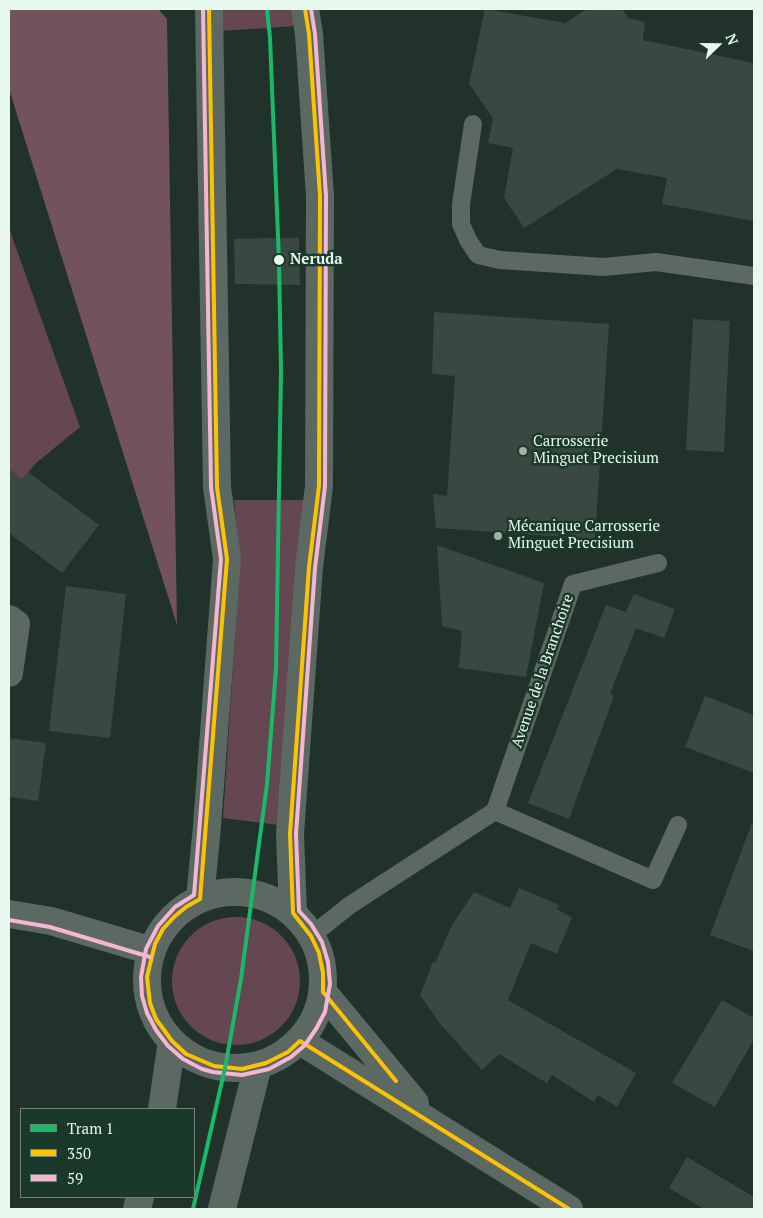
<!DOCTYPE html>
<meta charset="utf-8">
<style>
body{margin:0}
#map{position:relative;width:763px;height:1218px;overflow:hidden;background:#21322a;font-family:"PT Serif",serif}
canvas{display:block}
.frame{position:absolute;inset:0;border:10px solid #e7f9ef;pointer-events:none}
.legend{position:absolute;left:20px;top:1108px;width:175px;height:90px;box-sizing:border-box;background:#1a392b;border:1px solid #6c8679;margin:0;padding:6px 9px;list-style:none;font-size:15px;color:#e7f9ef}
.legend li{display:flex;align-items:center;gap:10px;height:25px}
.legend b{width:25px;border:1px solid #6c8679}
.north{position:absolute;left:693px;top:20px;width:50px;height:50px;-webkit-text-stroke:4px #1a392b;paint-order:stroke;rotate:68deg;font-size:14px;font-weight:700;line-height:20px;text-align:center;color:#e7f9ef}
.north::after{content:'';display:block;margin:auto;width:18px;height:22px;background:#e7f9ef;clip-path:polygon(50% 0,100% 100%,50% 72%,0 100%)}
</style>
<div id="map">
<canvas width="763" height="1218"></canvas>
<div class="frame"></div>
<ul class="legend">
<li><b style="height:6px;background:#1ab96a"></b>Tram 1</li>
<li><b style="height:6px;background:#fdc300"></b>350</li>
<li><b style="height:6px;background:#f5b5d3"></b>59</li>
</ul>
<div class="north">N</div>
</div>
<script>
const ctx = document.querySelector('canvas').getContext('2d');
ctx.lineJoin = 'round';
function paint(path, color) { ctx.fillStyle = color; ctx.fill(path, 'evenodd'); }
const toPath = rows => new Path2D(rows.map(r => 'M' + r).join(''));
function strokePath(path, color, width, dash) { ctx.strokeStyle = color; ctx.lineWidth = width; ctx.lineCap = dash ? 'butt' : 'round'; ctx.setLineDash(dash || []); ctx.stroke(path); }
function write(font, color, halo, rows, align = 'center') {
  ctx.font = font + ' "PT Serif",serif'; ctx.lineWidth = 5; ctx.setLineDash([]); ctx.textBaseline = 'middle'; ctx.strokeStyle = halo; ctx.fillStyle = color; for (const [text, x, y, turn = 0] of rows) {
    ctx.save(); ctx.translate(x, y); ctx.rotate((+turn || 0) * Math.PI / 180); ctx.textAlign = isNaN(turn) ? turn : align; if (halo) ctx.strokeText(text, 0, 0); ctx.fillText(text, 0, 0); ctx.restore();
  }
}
const green = toPath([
 [223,9,292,9,296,26,221,31],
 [9,228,80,427,35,464,22,480,9,469],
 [234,500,306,500,295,568,288,714,279,825,223,818,240,564],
 '172 981a64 64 0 1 1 128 0a64 64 0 1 1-128 0Z'
]);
const forest = toPath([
 [9,9,158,9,167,19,177,625,9,89]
]);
const building = toPath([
 [485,9,565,23,587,9,622,9,628,18,645,22,643,40,754,63,754,221,662,204,667,178,617,169,524,228,504,198,513,148,488,143,493,118,469,84],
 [275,238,299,238,300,285,235,284,234,239],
 [434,312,609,324,595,539,436,528,433,494,447,496,455,376,432,374],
 [693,319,730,321,724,452,686,450],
 [9,469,22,480,28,472,99,525,62,573,9,533],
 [437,545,544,583,526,677,459,668,462,631,442,626],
 [66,586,126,594,110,738,49,731],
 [634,594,675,609,664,638,636,628,610,694,614,696,569,819,528,803,606,605,626,612],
 [705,696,754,715,754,773,685,747],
 [9,738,46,743,38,801,9,797],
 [752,823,754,824,754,951,710,935],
 [519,888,559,905,557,909,572,918,557,954,531,943,508,1000,636,1073,617,1107,598,1095,594,1102,552,1075,547,1083,499,1054,482,1070,441,1025,420,995,433,962,435,963,452,925,474,892,510,908],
 [722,1000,754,1018,754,1039,715,1107,672,1083],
 [687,1157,754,1197,754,1209,704,1209,669,1188]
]);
const service = toPath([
 [473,124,461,204,461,224,468,240,478,255,500,260,604,267,656,262,754,276],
 [495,811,573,584,658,563],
 [311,936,350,905,495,811,653,880,678,825]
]);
const minor = toPath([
 [9,619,16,624,9,673],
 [9,914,51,921,152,951],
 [323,992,415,1103],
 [300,1041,569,1209]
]);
const tertiary = toPath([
 '147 980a88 88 0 1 1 176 0a88 88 0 1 1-176 0Z',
 [200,899,207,826,227,559,217,487,209,9],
 [293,913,290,834,309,567,319,486,320,196,309,34,305,9],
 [162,1109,172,1041],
 [137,1209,140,1197],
 [222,1209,258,1065]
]);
const bus1 = toPath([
 [209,9,217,487,227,559,200,899,186,907,174,917,163,929,155,944,147,977,150,1003,156,1019,172,1041,186,1054,214,1066,242,1069,266,1063,288,1052,300,1041,569,1209],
 [305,9,309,34,320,196,319,486,309,567,290,834,293,913,311,936,319,953,323,973,323,992,396,1081]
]);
const bus2 = toPath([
 [203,9,211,487,221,559,194,895,175,907,158,926,146,949,141,977,142,996,147,1013,156,1030,168,1046,183,1059,202,1069,213,1072,242,1075,269,1069,291,1057,305,1045,316,1029,325,1012,330,984,328,962,322,942,311,924,299,911,296,834,315,568,325,486,326,196,315,34,311,9],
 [9,920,50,927,150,957]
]);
const tram1 = toPath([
 [193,1209,225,1068,241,979,267,784,276,669,281,371,279,261,270,38,267,9]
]);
const markers = [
 [279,260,6,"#e7f9ef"],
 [523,451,5,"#a2b3aa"],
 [498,536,5,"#a2b3aa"]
];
const stopNames = [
 ["Neruda",290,260]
];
const poiNames = [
 ["Carrosserie",533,442],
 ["Minguet Precisium",533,459],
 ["Mécanique Carrosserie",508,527],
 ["Minguet Precisium",508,544]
];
const streetNames = [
 ["Avenue de la Branchoire",543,671,-71]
];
paint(green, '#644750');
paint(forest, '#72525c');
paint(building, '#394841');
strokePath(service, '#5c6862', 18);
strokePath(minor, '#5c6862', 28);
strokePath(tertiary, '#5c6862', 28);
strokePath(bus1, '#fdc300', 4);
strokePath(bus2, '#f5b5d3', 4);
strokePath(tram1, '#1ab96a', 4);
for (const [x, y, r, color] of markers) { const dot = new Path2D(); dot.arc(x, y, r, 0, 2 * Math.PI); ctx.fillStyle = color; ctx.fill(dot); strokePath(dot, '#1a392b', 2); }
write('bold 15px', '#e7f9ef', '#1a392b', stopNames, 'left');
write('15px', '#e7f9ef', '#1a392b', poiNames, 'left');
write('15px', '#e7f9ef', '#1a392b', streetNames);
</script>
